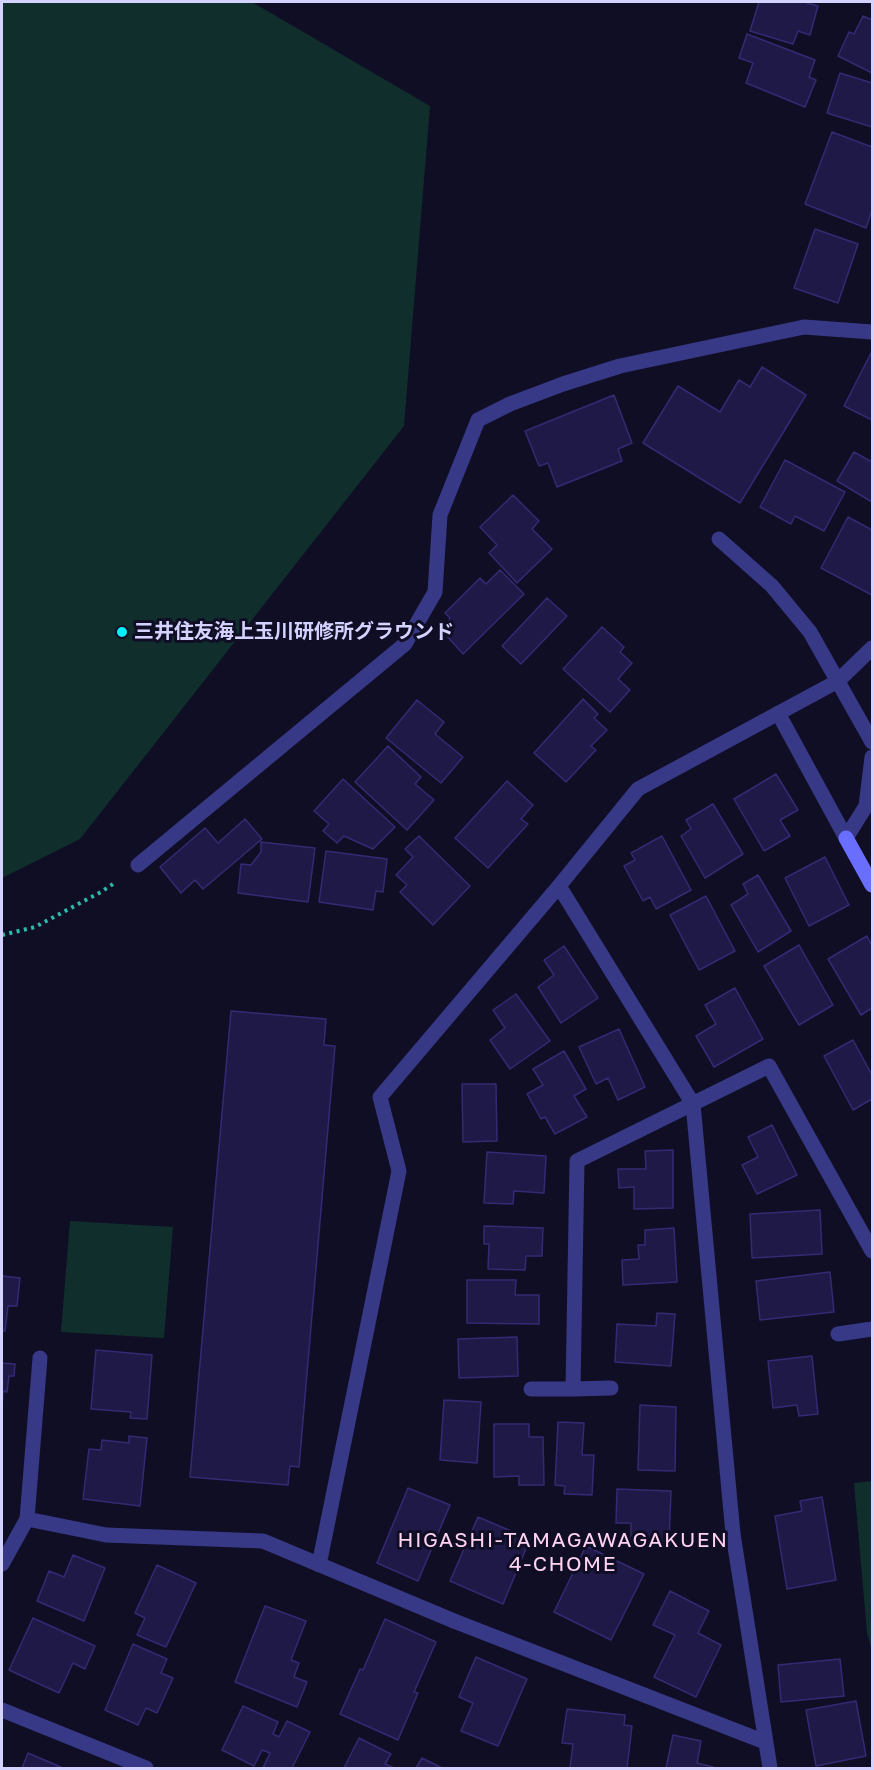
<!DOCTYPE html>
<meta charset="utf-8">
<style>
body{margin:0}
#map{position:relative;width:874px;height:1770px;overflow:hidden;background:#100e25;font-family:"Golos Text",sans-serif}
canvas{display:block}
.frame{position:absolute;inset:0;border:3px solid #d4d2ff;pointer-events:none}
</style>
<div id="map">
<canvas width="874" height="1770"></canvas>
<div class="frame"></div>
</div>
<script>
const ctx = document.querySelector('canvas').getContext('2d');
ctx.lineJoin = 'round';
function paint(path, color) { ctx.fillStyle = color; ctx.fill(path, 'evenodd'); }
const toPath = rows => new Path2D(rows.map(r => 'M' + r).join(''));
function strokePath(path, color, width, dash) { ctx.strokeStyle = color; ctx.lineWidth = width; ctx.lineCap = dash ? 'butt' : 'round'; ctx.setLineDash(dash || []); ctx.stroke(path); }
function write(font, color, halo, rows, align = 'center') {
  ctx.font = font + ' "Golos Text","Noto Sans JP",sans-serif'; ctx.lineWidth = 6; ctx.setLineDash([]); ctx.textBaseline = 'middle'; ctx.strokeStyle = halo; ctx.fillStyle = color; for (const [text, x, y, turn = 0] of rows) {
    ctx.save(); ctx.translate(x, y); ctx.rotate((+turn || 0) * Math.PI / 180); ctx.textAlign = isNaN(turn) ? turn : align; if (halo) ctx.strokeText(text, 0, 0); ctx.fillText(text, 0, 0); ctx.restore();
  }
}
const green = toPath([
 [2,2,252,2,430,106,404,426,80,839,2,878],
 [70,1221,173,1227,164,1338,61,1332],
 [872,1481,872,1651,867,1633,854,1483]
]);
const building = toPath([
 [759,2,807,2,807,3,818,6,810,35,798,31,793,44,750,31,759,2],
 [863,16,872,20,872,73,838,56,849,32,854,34,863,16],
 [747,34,815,60,809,77,816,80,805,107,746,83,753,63,739,58,747,34],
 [840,73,872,83,872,127,827,113,840,73],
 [832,132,872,147,872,210,866,228,805,204,832,132],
 [815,229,858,244,838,303,794,288,815,229],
 [871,353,872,353,872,420,844,406,871,353],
 [762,367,806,395,740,503,643,443,678,386,720,412,739,380,750,387,762,367],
 [614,395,632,443,618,449,622,461,557,487,548,463,539,466,525,431,614,395],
 [854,452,872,462,872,502,837,481,854,452],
 [785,460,845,492,824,531,795,516,791,524,760,507,785,460],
 [513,495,539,521,532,529,552,549,517,583,489,553,497,545,480,527,513,495],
 [848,517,872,530,872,595,821,568,848,517],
 [500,570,524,594,463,654,445,634,450,618,445,613,480,578,486,584,500,570],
 [547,598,567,616,521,664,502,646,547,598],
 [602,627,624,647,620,652,632,663,618,679,630,690,610,712,563,669,602,627],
 [583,699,598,714,594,718,607,730,591,746,596,750,566,782,534,753,583,699],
 [417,700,444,722,435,734,463,757,441,783,386,738,417,700],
 [388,746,421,777,415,784,434,800,407,830,355,782,388,746],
 [776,774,798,810,780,820,790,836,764,851,734,799,776,774],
 [343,779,395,827,373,849,344,836,337,843,323,831,329,824,314,811,343,779],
 [507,781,533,805,521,819,528,824,488,868,455,838,507,781],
 [713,804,743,854,705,878,681,836,691,829,686,820,713,804],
 [245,819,262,839,203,889,195,880,181,893,160,867,205,828,218,843,245,819],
 [419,836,470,886,433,925,400,892,407,885,396,875,413,857,405,849,419,836],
 [662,836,691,890,656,909,650,897,643,901,624,866,635,860,631,853,662,836],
 [261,842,315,848,308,902,238,893,241,864,251,865,261,852,261,842],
 [326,851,387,859,383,892,376,891,373,910,319,902,326,851],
 [825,857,849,905,809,926,785,878,825,857],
 [758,875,791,931,758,952,731,905,748,894,743,884,758,875],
 [706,896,735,951,699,970,670,915,706,896],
 [867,936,872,946,872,1008,861,1015,828,959,867,936],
 [799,945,833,1005,799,1025,764,966,799,945],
 [564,946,598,998,561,1023,538,987,554,975,544,960,564,946],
 [735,988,763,1039,714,1067,696,1036,716,1024,705,1005,735,988],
 [516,994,550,1041,510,1069,490,1040,505,1028,493,1010,516,994],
 [231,1011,326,1019,324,1045,335,1046,299,1467,290,1466,288,1485,190,1477,231,1011],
 [619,1029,645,1087,618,1100,608,1078,596,1084,579,1047,619,1029],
 [853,1040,872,1075,872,1099,853,1110,824,1056,853,1040],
 [564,1051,586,1089,574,1096,587,1117,555,1134,545,1117,541,1119,527,1094,543,1085,533,1069,564,1051],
 [462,1084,496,1084,497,1141,463,1142,462,1084],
 [772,1125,797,1175,757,1194,742,1165,758,1157,748,1137,772,1125],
 [673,1150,673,1208,634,1209,634,1187,619,1188,618,1169,646,1169,645,1151,673,1150],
 [487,1152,546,1156,544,1193,514,1191,513,1204,484,1203,487,1152],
 [820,1210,822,1254,752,1258,750,1214,820,1210],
 [484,1226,543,1228,542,1256,526,1256,525,1270,488,1269,489,1244,484,1244,484,1226],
 [674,1228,677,1282,623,1285,622,1260,639,1259,638,1245,645,1245,645,1230,674,1228],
 [830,1272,834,1312,760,1320,756,1281,830,1272],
 [2,1276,20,1278,17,1306,8,1306,5,1331,2,1331,2,1276],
 [467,1280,516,1280,515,1295,539,1295,539,1324,467,1323,467,1280],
 [657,1313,675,1314,671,1366,615,1362,617,1324,656,1326,657,1313],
 [517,1337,518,1376,459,1378,458,1339,517,1337],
 [96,1350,152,1355,147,1419,130,1418,131,1412,91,1409,96,1350],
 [812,1356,818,1414,799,1416,797,1405,773,1408,768,1361,812,1356],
 [2,1363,15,1364,14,1376,9,1376,7,1392,3,1391,2,1407,2,1363],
 [444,1400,481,1402,477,1463,440,1460,444,1400],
 [640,1405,676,1407,675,1471,638,1470,640,1405],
 [558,1422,584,1423,582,1455,594,1455,592,1495,564,1494,565,1486,555,1485,558,1422],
 [494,1424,529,1424,529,1437,543,1437,544,1485,519,1485,519,1476,494,1477,494,1424],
 [129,1436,147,1438,140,1506,83,1499,89,1449,101,1450,102,1440,129,1443,129,1436],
 [408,1488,450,1505,418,1581,377,1563,408,1488],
 [617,1489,671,1491,669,1541,631,1540,631,1523,616,1523,617,1489],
 [822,1497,836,1580,787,1589,775,1516,802,1511,800,1501,822,1497],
 [478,1517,530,1539,503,1604,450,1581,478,1517],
 [586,1546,644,1574,611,1640,554,1612,586,1546],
 [73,1555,105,1568,84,1621,37,1601,49,1571,64,1577,73,1555],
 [157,1565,196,1583,166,1647,137,1635,145,1618,135,1613,157,1565],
 [670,1591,709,1611,698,1633,721,1645,696,1697,654,1677,675,1635,653,1625,670,1591],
 [265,1606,306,1621,291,1660,299,1663,294,1677,307,1682,297,1707,235,1682,265,1606],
 [33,1618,95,1646,85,1669,73,1663,59,1693,9,1670,33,1618],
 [385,1619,436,1642,414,1692,418,1693,398,1740,340,1714,360,1669,363,1670,385,1619],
 [133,1644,167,1659,161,1673,173,1678,157,1713,146,1708,138,1725,105,1710,133,1644],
 [476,1657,527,1679,498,1746,461,1731,473,1703,459,1697,476,1657],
 [840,1659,844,1696,781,1702,778,1665,840,1659],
 [856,1701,866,1756,816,1766,806,1710,856,1701],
 [243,1706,278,1722,273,1734,279,1737,287,1721,310,1732,292,1768,263,1768,270,1753,262,1750,254,1766,222,1750,243,1706],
 [567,1709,625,1715,624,1725,632,1726,627,1768,570,1768,573,1744,562,1743,567,1709],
 [673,1735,701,1741,697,1763,713,1767,712,1768,666,1768,673,1735],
 [359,1738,391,1754,385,1764,394,1768,344,1768,359,1738],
 [28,1753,63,1768,22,1768,28,1753],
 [422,1758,442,1768,416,1768,422,1758]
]);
const path = toPath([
 [2,935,35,927,101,892,113,884]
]);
const lane = toPath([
 [733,1534,770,1768],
 [454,1621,765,1742]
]);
const street = toPath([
 [719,539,772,586,810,632,872,742],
 [778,713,846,838,866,806,872,757],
 [138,865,405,644,435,592,440,515,478,420,510,404,563,384,620,366,804,327,872,332],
 [559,886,693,1104,733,1534],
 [838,1334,872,1329],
 [611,1388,573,1389,577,1161,769,1066,872,1251],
 [531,1389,573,1389],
 [27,1519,106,1535,263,1541,454,1621],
 [2,1564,27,1519,40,1358],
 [319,1565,399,1171,380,1097,559,886,638,789,838,681,872,648],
 [2,1710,146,1768]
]);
const secondary = toPath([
 [846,838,872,885]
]);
const markers = [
 [122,632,6,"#00f3fd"]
];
const poiNames = [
 ["三井住友海上玉川研修所グラウンド",134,632]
];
const neighbourhoodNames = [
 ["HIGASHI-TAMAGAWAGAKUEN",563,1540],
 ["4-CHOME",563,1564]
];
paint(green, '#102f2c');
paint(building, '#1f1947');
strokePath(building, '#342a74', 1.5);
strokePath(path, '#2abba9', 4, [3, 4.5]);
strokePath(lane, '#373886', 15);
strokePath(street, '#373886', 15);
strokePath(secondary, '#696eff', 15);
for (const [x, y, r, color] of markers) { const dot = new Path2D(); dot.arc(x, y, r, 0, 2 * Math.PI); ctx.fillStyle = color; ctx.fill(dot); strokePath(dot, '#100e25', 2); }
write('bold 20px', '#d4d2ff', '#100e25', poiNames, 'left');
ctx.letterSpacing = '1.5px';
write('21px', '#ffd4f2', '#100e25', neighbourhoodNames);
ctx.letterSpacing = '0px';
</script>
